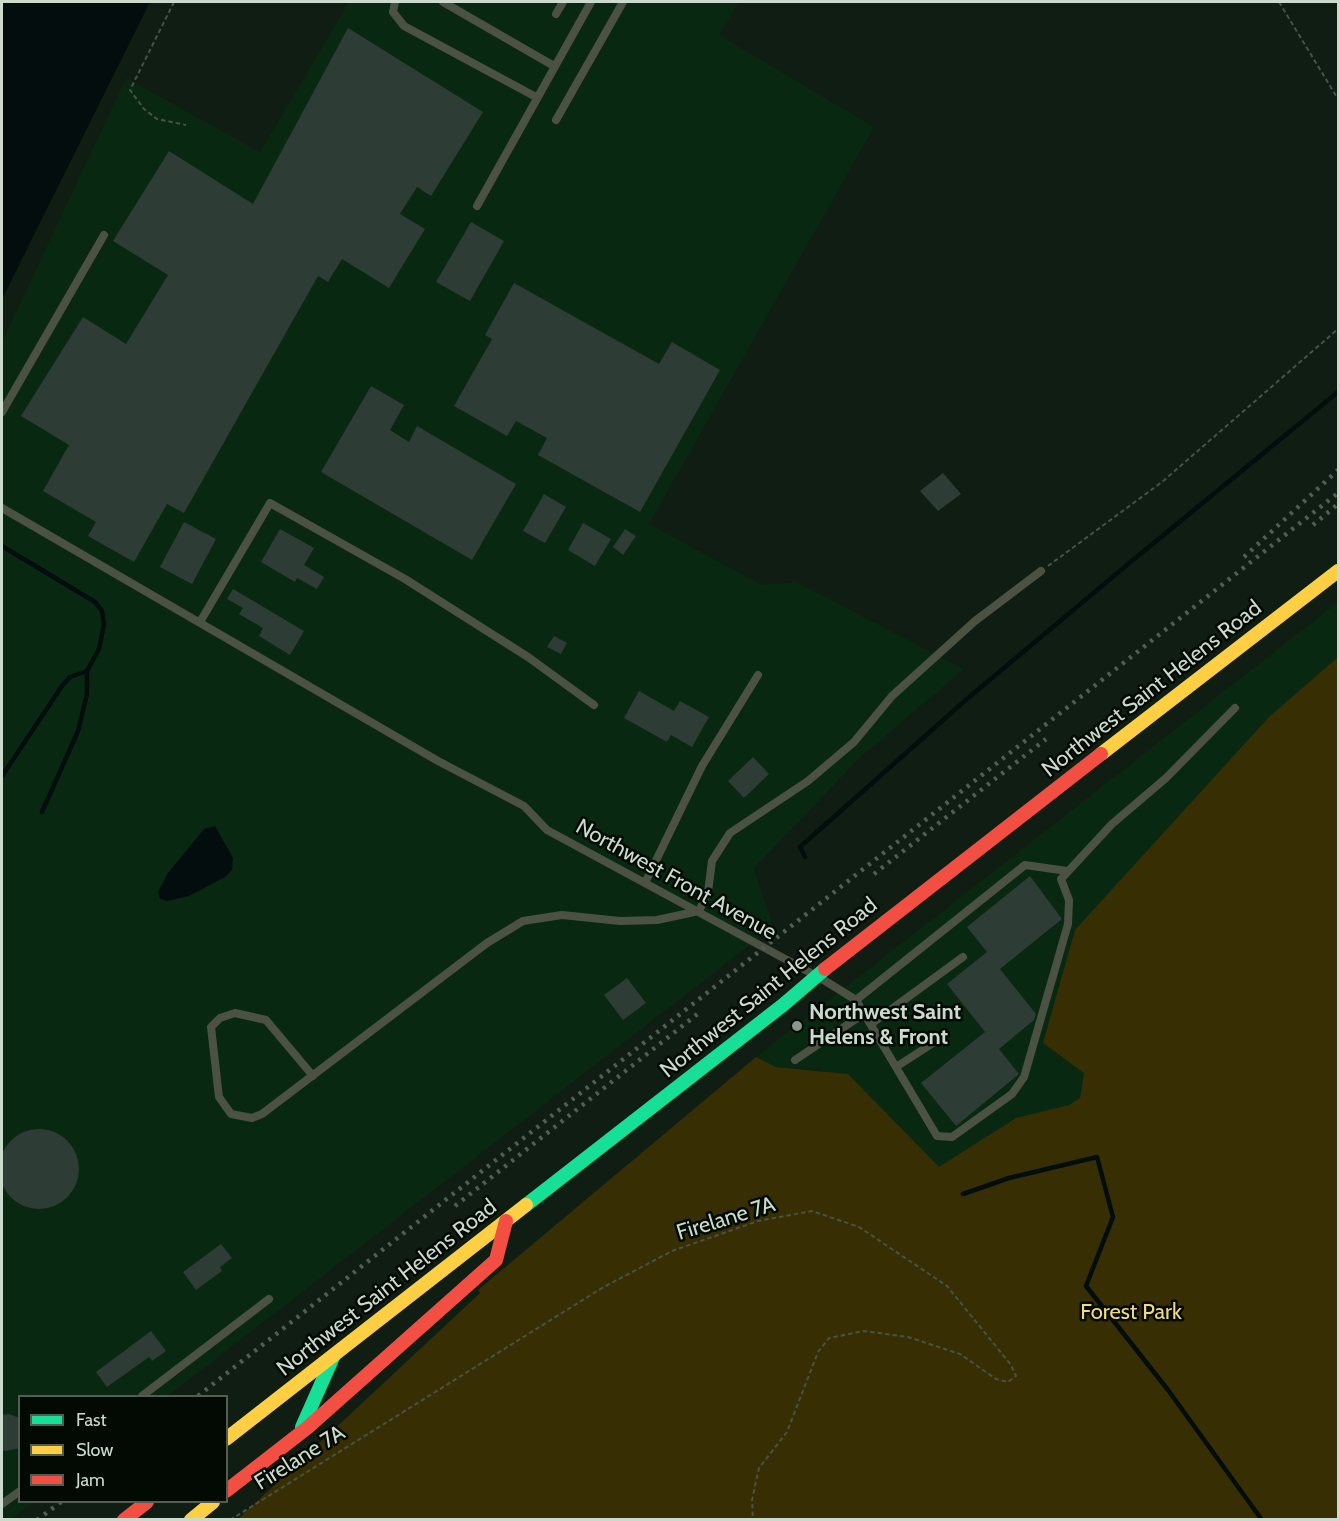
<!DOCTYPE html>
<style>
body{margin:0}
#map{position:relative;width:1340px;height:1521px;overflow:hidden;background:#0f1d13;font-family:Cabin,sans-serif}
canvas{display:block}
.frame{position:absolute;inset:0;border:3px solid #cbdacd;pointer-events:none}
.legend{position:absolute;left:18px;top:1395px;width:210px;height:108px;box-sizing:border-box;background:#020a03;border:2px solid #525d54;margin:0;padding:8px 10px;list-style:none;font-size:18px;color:#cbdacd}
.legend li{display:flex;align-items:center;gap:12px;height:30px}
.legend b{width:30px;border:2px solid #525d54}
</style>
<div id="map">
<canvas width="1340" height="1521"></canvas>
<div class="frame"></div>
<ul class="legend">
<li><b style="height:8px;background:#16e098"></b>Fast</li>
<li><b style="height:8px;background:#ffcf43"></b>Slow</li>
<li><b style="height:8px;background:#f24e42"></b>Jam</li>
</ul>
</div>
<script>
const ctx = document.querySelector('canvas').getContext('2d');
ctx.lineJoin = 'round';
function paint(path, color) { ctx.fillStyle = color; ctx.fill(path, 'evenodd'); }
const toPath = rows => new Path2D(rows.map(r => 'M' + r).join(''));
function strokePath(path, color, width, dash) { ctx.strokeStyle = color; ctx.lineWidth = width; ctx.lineCap = dash ? 'butt' : 'round'; ctx.setLineDash(dash || []); ctx.stroke(path); }
function write(font, color, halo, rows, align = 'center') {
  ctx.font = font + ' Cabin,sans-serif'; ctx.lineWidth = 5; ctx.setLineDash([]); ctx.textBaseline = 'middle'; ctx.strokeStyle = halo; ctx.fillStyle = color; for (const [text, x, y, turn = 0] of rows) {
    ctx.save(); ctx.translate(x, y); ctx.rotate((+turn || 0) * Math.PI / 180); ctx.textAlign = isNaN(turn) ? turn : align; if (halo) ctx.strokeText(text, 0, 0); ctx.fillText(text, 0, 0); ctx.restore();
  }
}
const built = toPath([
 [349,2,739,2,719,35,874,127,649,524,762,585,796,582,964,669,861,757,754,868,773,927,168,1396,20,1396,20,1502,33,1502,10,1519,2,1520,2,342,126,78,260,152],
 [1338,602,1338,657,1299,692,1094,1007,1080,1098,940,1193,821,1070,776,1067,756,1057]
]);
const green = toPath([
 [1338,657,1338,1519,237,1520,480,1293,478,1290,756,1057,776,1067,848,1074,939,1167,1016,1118,1069,1105,1080,1098,1084,1073,1043,1043,1075,930,1269,717]
]);
const water = toPath([
 [2,2,150,2,2,299],
 [215,826,233,858,232,870,225,877,189,896,167,901,160,899,158,892,168,873,204,829]
]);
const stream = toPath([
 [2,546,95,602,102,611,104,624,99,649,87,671,87,694,78,731,42,812],
 [2,776,62,686,70,677,87,671],
 [805,857,800,847,968,698,1133,560,1338,392],
 [963,1194,1009,1178,1097,1157,1113,1217,1086,1286,1168,1390,1262,1520]
]);
const building = toPath([
 [348,28,483,112,431,196,417,187,400,214,425,229,389,288,342,259,328,282,318,276,184,513,167,504,134,562,88,536,96,522,43,491,69,445,21,416,83,317,126,344,168,275,113,241,169,151,253,204],
 [471,222,504,241,470,301,436,282],
 [514,283,659,364,672,342,720,370,640,512,538,455,547,438,516,421,507,436,454,406,492,339,485,335],
 [371,386,404,405,390,430,409,442,417,426,516,484,472,560,321,472],
 [943,473,961,494,938,511,920,491],
 [544,494,566,507,545,543,523,531],
 [184,522,216,539,192,584,160,567],
 [583,523,611,539,595,566,568,550],
 [280,529,314,548,304,565,324,577,317,589,297,578,295,582,261,562],
 [625,529,636,536,623,555,613,547],
 [233,589,304,631,290,655,259,636,263,628,239,614,243,608,227,599],
 [554,636,567,643,561,654,547,647],
 [639,691,674,711,680,701,709,717,692,747,671,735,667,742,624,718],
 [753,757,769,774,744,798,728,781],
 [1030,876,1062,919,1000,969,1036,1014,1034,1020,999,1049,1019,1074,956,1126,921,1083,985,1032,947,984,987,952,967,927],
 [627,978,646,1003,623,1020,604,995],
 '-1 1169a40 40 0 1 1 80 0a40 40 0 1 1-80 0Z',
 [221,1244,232,1258,220,1267,222,1271,196,1290,183,1272],
 [151,1331,166,1351,152,1361,149,1357,107,1387,96,1372],
 [9,1414,20,1418,20,1448,6,1451,2,1450,2,1415]
]);
const path = toPath([
 [174,2,130,90,144,109,157,119,186,125],
 [1279,2,1338,99],
 [1048,566,1162,482,1338,329],
 [230,1520,602,1288,672,1251,758,1221,812,1211,859,1227,947,1286,1011,1365,1016,1376,1008,1382,996,1379,960,1354,908,1337,864,1331,829,1338,818,1352,787,1432,759,1468,752,1500,753,1520]
]);
const lane = toPath([
 [395,2,393,12,404,26,536,97],
 [443,2,554,66],
 [556,14,563,2],
 [556,120,623,2],
 [477,206,591,2],
 [2,412,104,235],
 [2,508,438,761,524,806,547,830,811,973],
 [200,622,270,503,405,579,528,657,594,705],
 [645,883,702,766,758,675],
 [822,979,856,1000,1025,865,1067,871],
 [856,1000,937,1136,952,1137,1012,1094,1024,1077,1068,924,1069,900,1061,879,1112,824,1166,778,1235,708],
 [871,1024,963,957],
 [795,1060,865,1013],
 [896,1067,944,1036],
 [313,1076,266,1020,235,1013,220,1018,211,1027,219,1097,231,1114,252,1118,262,1114,487,943,523,921,562,915,620,921,657,920,699,911,708,892,712,861,730,833,808,781,854,742,892,696,975,621,1041,571],
 [142,1396,269,1299],
 [2,1504,20,1491]
]);
const fast = toPath([
 [526,1205,783,1005,825,969],
 [302,1427,334,1355]
]);
const slow = toPath([
 [1101,754,1338,571],
 [226,1439,526,1205],
 [191,1520,213,1502]
]);
const jam = toPath([
 [825,969,1101,754],
 [226,1491,307,1428,496,1260,506,1221],
 [124,1520,147,1502]
]);
const rail = toPath([
 [1313,525,1338,504],
 [1244,557,1338,470],
 [874,874,1046,739],
 [455,1206,700,1012],
 [198,1396,1338,493],
 [37,1520,61,1502]
]);
const markers = [
 [797,1026,6,"#89988c"]
];
const streetNames = [
 ["Northwest Saint Helens Road",1152,689,-38],
 ["Northwest Front Avenue",676,880,29],
 ["Northwest Saint Helens Road",769,988,-39],
 ["Firelane 7A",726,1219,-17],
 ["Northwest Saint Helens Road",387,1288,-38],
 ["Firelane 7A",300,1458,-32]
];
const poiNames = [
 ["Northwest Saint",809,1013],
 ["Helens & Front",809,1038]
];
const parkNames = [
 ["Forest Park",1131,1313]
];
paint(built, '#092812');
paint(green, '#372e03');
paint(water, '#030d0d');
strokePath(stream, '#030d0d', 4.5);
paint(building, '#2d3c35');
strokePath(path, '#4a5146', 2, [4.5, 3]);
strokePath(lane, '#4b5143', 8);
strokePath(fast, '#16e098', 14);
strokePath(slow, '#ffcf43', 14);
strokePath(jam, '#f24e42', 14);
strokePath(rail, '#555d52', 4.5, [3, 6]);
for (const [x, y, r, color] of markers) { const dot = new Path2D(); dot.arc(x, y, r, 0, 2 * Math.PI); ctx.fillStyle = color; ctx.fill(dot); strokePath(dot, '#020a03', 2); }
write('22px', '#cbdacd', '#020a03', streetNames);
write('bold 22px', '#cbdacd', '#020a03', poiNames, 'left');
write('22px', '#f4d87a', '#020a03', parkNames);
</script>
